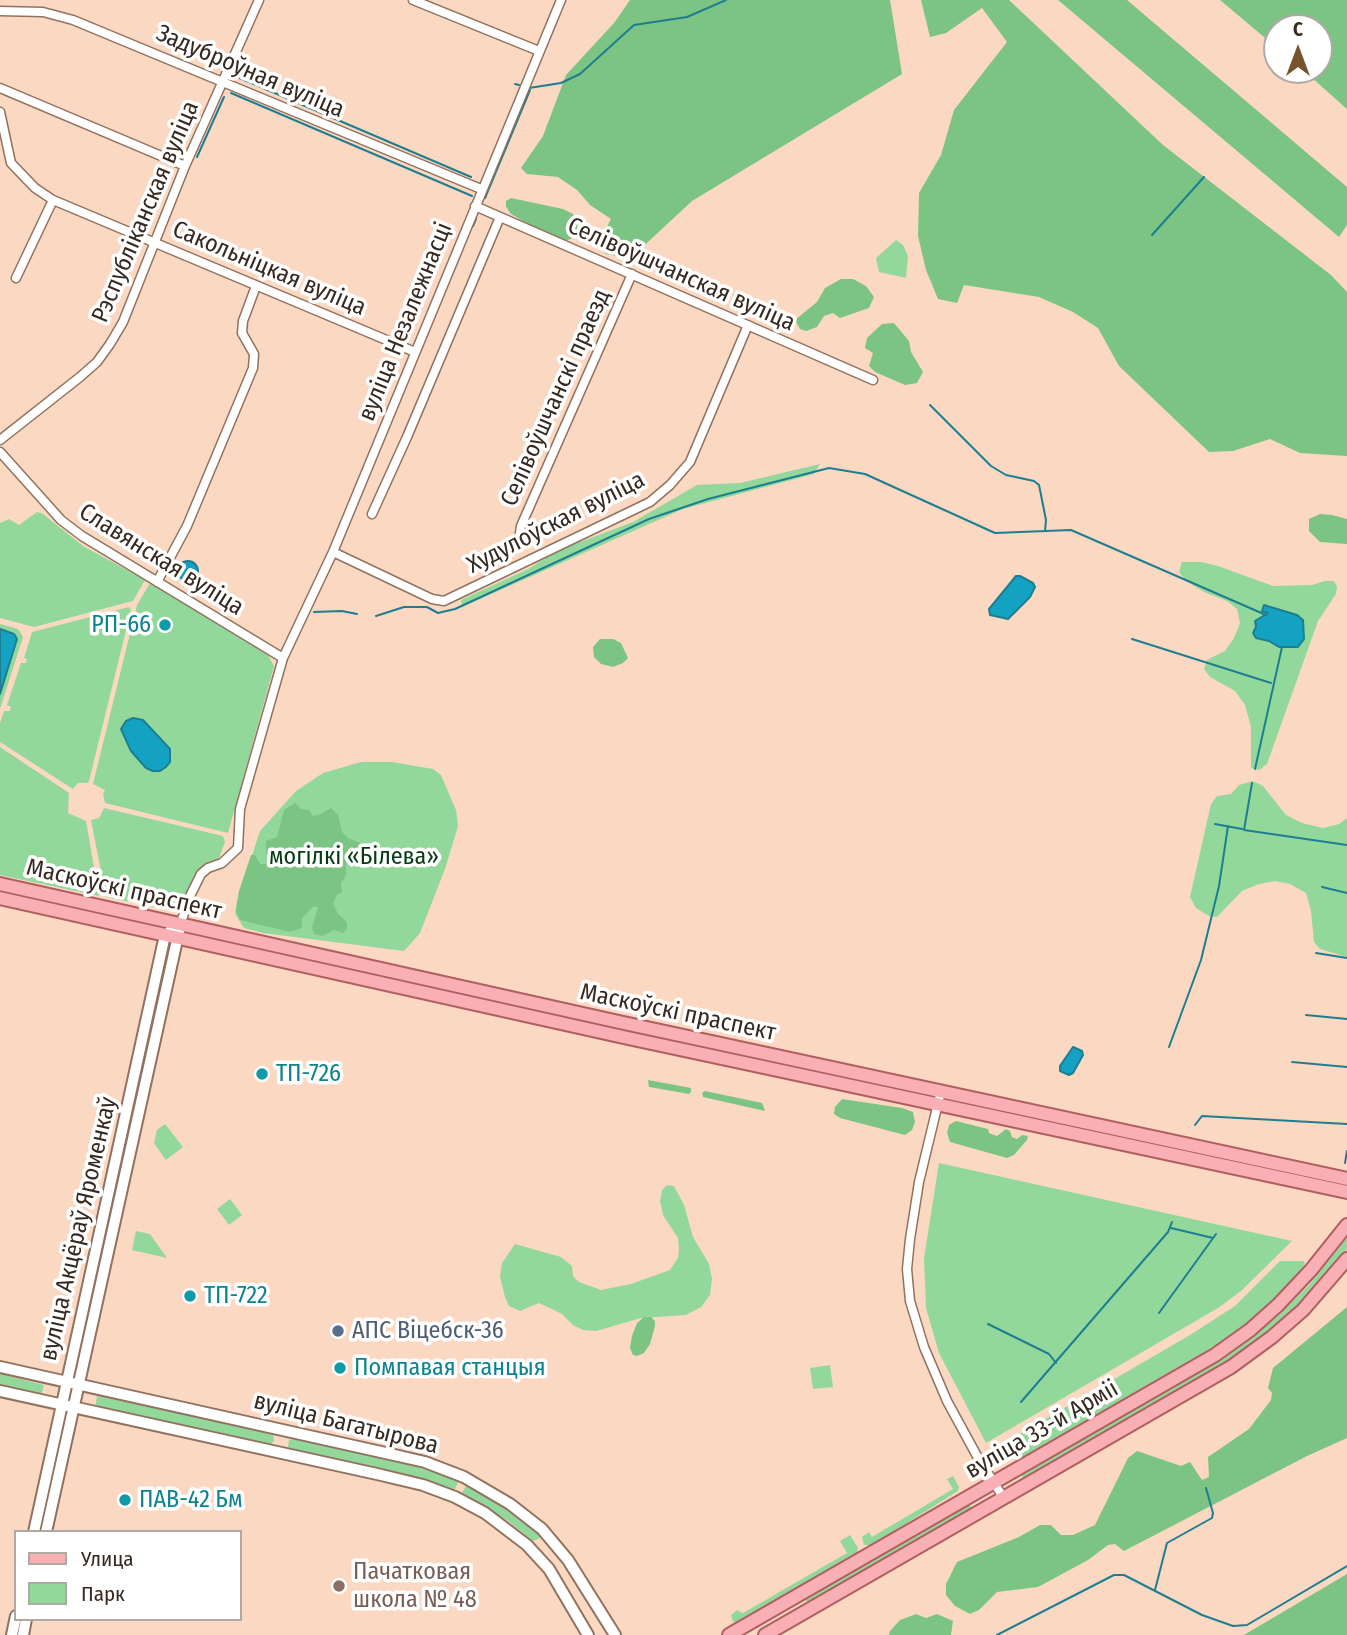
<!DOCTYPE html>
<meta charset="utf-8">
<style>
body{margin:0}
#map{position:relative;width:1347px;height:1635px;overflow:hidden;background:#fbd8c2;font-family:"Fira Sans Condensed",sans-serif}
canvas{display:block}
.legend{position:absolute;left:14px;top:1530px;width:228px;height:91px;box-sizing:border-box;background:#fff;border:2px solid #afa9a6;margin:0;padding:9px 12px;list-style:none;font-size:21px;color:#362920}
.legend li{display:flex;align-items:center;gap:14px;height:35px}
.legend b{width:35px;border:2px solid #afa9a6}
.north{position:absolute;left:1263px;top:14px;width:70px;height:70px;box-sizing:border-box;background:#fff;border:2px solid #afa9a6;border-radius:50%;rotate:0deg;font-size:19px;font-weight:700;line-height:28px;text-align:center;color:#362920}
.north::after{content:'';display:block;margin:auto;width:24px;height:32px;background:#77532d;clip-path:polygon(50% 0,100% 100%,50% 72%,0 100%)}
</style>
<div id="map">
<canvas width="1347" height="1635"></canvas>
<ul class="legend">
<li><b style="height:9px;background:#f8b0b5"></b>Улица</li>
<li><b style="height:19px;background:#93d89b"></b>Парк</li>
</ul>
<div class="north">С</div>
</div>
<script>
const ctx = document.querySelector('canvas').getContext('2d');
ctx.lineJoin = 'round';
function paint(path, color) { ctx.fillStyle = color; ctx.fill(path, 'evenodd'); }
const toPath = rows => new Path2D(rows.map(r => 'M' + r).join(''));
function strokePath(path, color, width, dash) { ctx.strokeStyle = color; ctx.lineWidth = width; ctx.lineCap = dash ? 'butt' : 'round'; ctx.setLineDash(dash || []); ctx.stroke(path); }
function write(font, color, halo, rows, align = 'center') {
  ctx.font = font + ' "Fira Sans Condensed",sans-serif'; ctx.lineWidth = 7; ctx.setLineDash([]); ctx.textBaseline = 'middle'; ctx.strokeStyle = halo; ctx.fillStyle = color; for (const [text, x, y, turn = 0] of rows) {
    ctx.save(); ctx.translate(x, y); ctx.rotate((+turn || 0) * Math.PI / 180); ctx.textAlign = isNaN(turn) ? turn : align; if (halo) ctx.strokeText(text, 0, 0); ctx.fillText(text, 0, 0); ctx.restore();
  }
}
const green = toPath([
 [896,240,903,245,908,256,906,278,879,272,876,258],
 [820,464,814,474,683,509,462,607,461,600,528,569,559,550,633,522,697,485,740,483],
 [37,512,43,514,83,546,145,580,133,601,34,627,0,618,0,523,9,519,19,525],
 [1182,562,1201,562,1218,566,1273,586,1312,585,1325,581,1334,581,1337,587,1336,594,1318,621,1267,764,1259,770,1251,768,1251,727,1245,705,1235,691,1210,677,1204,669,1207,660,1225,651,1234,638,1240,623,1237,609,1227,601,1204,592,1186,581,1179,572],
 [1268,605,1297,615,1303,620,1280,647,1269,641,1256,638,1253,633,1261,617,1268,615,1268,613,1262,611],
 [150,583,268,655,274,666,228,833,105,803,103,794,105,790,93,784,137,605],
 [133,718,143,720,170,762,167,767,160,771,138,760,131,751,124,737],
 [129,607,131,610,89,781,88,783,78,783,73,789,0,742,0,723,4,711,10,711,11,707,7,705,21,663,26,663,27,659,24,658,32,632],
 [0,624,18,629,23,637,0,709,0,694,17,639,14,634,0,629],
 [0,747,69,793,68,813,86,821,99,896,0,875],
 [361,762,392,762,433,769,441,775,456,810,458,826,445,869,420,933,404,951,263,933,244,928,235,914,237,901,260,831,296,791,323,773],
 [1253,781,1263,786,1286,815,1302,823,1323,828,1339,824,1347,818,1347,957,1320,949,1314,942,1311,911,1306,893,1290,884,1275,881,1259,884,1242,891,1217,917,1209,916,1196,908,1190,897,1211,804,1217,796,1231,794,1239,785],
 [104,808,223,836,225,842,219,858,203,867,195,875,181,907,175,911,106,897,91,820,99,818],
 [165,1124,183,1147,166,1160,154,1143,157,1130],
 [939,1163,1292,1241,1241,1291,1218,1308,986,1443,939,1353,926,1308,924,1258],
 [667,1185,674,1186,684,1205,693,1237,709,1264,712,1279,710,1295,701,1307,686,1315,641,1318,596,1331,583,1330,573,1325,562,1314,539,1303,520,1311,509,1306,505,1297,500,1277,502,1263,515,1244,561,1257,572,1266,573,1276,579,1282,601,1290,631,1284,670,1270,678,1258,679,1249,678,1238,663,1215,660,1201,662,1190],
 [230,1199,242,1215,229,1225,217,1209],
 [136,1231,150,1234,167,1258,132,1250],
 [1347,1238,1347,1249,1314,1289,1282,1321,1236,1356,1024,1479,1020,1473,1233,1351,1277,1317,1309,1285],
 [1280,1261,1303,1261,1305,1263,1298,1276,1278,1298,1243,1327,1218,1344,1016,1461,1006,1442,1190,1335,1235,1306],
 [830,1365,833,1387,813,1389,810,1368],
 [0,1374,44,1385,41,1396,0,1386],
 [97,1396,273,1433,274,1441,271,1444,265,1443,95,1408],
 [294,1439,410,1465,459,1480,454,1491,430,1481,290,1449,288,1447,289,1440],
 [953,1476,959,1487,958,1491,872,1545,864,1545,862,1537,869,1532,872,1537,953,1489,947,1479],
 [467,1484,516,1515,539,1533,540,1538,533,1541,508,1521,462,1493],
 [969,1504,972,1509,808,1602,805,1600,805,1597],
 [850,1535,858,1548,857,1553,737,1622,733,1622,731,1615,737,1610,743,1613,847,1553,840,1541]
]);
const forest = toPath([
 [630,0,890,0,902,74,692,201,635,254,622,257,606,254,597,245,611,219,590,205,577,190,558,177,527,174,521,168,543,136,566,75,614,23],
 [921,0,1009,0,1163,145,1331,275,1347,292,1347,456,1300,453,1270,439,1233,451,1209,452,1119,366,1098,328,1073,312,1039,297,964,285,957,303,938,299,926,270,918,236,919,193,941,155,954,110,1007,42,982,8,946,33,930,37],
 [1058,0,1127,0,1347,187,1347,225,1339,237],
 [1220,0,1347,0,1347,109,1303,70,1319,70,1319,28,1277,28,1277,48],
 [511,198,563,209,573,214,577,221,577,232,571,239,563,241,544,233,511,214,506,207,506,201],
 [841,279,853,279,866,286,874,297,869,308,840,318,833,313,824,316,817,327,806,331,800,329,795,320,817,302,825,288],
 [894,323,909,341,911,352,923,372,917,383,905,385,875,372,869,366,873,353,865,348,867,338,882,324],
 [1320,514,1332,515,1347,519,1347,544,1320,542,1309,531,1309,519],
 [600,639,613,639,621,643,628,658,623,663,613,667,601,664,594,657,593,647],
 [295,803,301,809,309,810,313,816,321,814,331,808,338,815,342,832,348,838,364,844,358,856,346,853,346,875,341,883,342,892,337,895,333,903,338,914,347,922,347,928,343,933,334,930,322,936,314,934,312,927,318,908,314,906,302,918,302,928,290,932,240,920,236,910,239,891,251,855,255,855,260,864,268,864,270,861,266,853,266,841,277,837,284,810],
 [648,1080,691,1088,691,1092,689,1094,649,1087],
 [705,1091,762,1103,765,1111,703,1097,702,1093],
 [842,1099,902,1108,913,1112,915,1122,912,1130,905,1135,840,1118,834,1114,835,1107],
 [956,1121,988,1129,989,1133,997,1136,1006,1129,1010,1131,1012,1137,1017,1139,1022,1135,1028,1136,1027,1140,1014,1155,1007,1158,950,1142,947,1133,949,1125],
 [1347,1307,1347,1438,1307,1456,1124,1551,1115,1544,1108,1545,1088,1560,1038,1587,997,1592,979,1610,970,1614,955,1606,946,1595,946,1584,957,1562,1019,1537,1040,1525,1051,1525,1061,1535,1073,1535,1095,1525,1128,1458,1137,1451,1181,1466,1190,1462,1202,1480,1209,1477,1208,1457,1249,1429,1271,1400,1272,1393,1268,1388,1273,1368],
 [644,1317,651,1317,655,1321,655,1326,650,1344,644,1353,637,1356,633,1355,630,1348,632,1336,637,1323],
 [1347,1574,1347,1635,1244,1635],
 [916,1614,926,1618,937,1614,953,1621,951,1635,889,1635,890,1631,900,1620]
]);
const water = toPath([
 '178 571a10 10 0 1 1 20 0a10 10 0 1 1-20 0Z',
 [1016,576,1020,576,1033,583,1035,587,1030,597,1008,619,990,615,989,609,1016,576],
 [1264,605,1297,615,1303,620,1304,639,1298,647,1279,647,1269,641,1256,638,1253,633,1256,627,1255,621,1268,613,1262,611,1264,605],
 [0,629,14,634,17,639,0,694,0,629],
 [133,718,143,720,170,749,170,762,166,767,160,771,153,771,146,768,131,751,121,729,126,721,133,718],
 [1073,1047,1082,1051,1083,1055,1073,1073,1069,1075,1060,1071,1060,1066,1073,1047]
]);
const stream = toPath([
 [235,76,471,177],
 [515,84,519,85],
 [529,88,561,83,580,74,634,25,687,17,726,0],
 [231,93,472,196],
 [197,157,224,97],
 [485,198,530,90],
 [473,226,476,219],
 [1152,235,1204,177],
 [930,405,991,466,1006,475,1034,481,1039,485,1046,520,1045,531],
 [314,612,342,611,357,614],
 [376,616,404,607,427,607,438,613,455,609,649,519,708,499,829,468,865,474,995,533,1071,530,1266,615],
 [1132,639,1271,683],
 [1255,769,1282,647],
 [1252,783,1244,830,1347,845],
 [1215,824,1242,829],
 [1322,887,1347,893],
 [1316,953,1347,958],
 [1306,1015,1347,1019],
 [1169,1047,1201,960,1219,886,1228,826],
 [1292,1062,1347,1067],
 [1195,1125,1202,1116,1347,1124],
 [1345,1163,1347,1151],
 [1171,1228,1213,1238],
 [1159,1313,1216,1234],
 [988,1324,1049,1354,1056,1363],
 [1021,1402,1168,1232,1172,1222],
 [1155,1590,1167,1543,1212,1518,1213,1513,1206,1488],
 [997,1635,1114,1575,1124,1575,1202,1615,1233,1626,1247,1625,1347,1566]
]);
const street = toPath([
 [413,0,539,51],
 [0,11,43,12,73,20,481,189],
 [0,88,185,166],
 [0,112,11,163,35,188,53,200,415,352],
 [475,206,873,380],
 [16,278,53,200],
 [0,440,80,377,97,362,110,344,123,322,185,166,259,0],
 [0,452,61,520,82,536,283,658],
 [372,514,407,437,500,217],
 [519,539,521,526,632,274],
 [333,552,432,599,444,601,650,502,670,485,690,462,748,325],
 [157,582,187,526,253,368,254,354,242,333,243,321,256,286],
 [180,925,191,894,201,874,208,868,222,863,238,848,240,809,283,658,333,552,561,0],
 [941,1091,919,1182,910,1239,907,1269,910,1301,924,1347,947,1401,977,1456,1003,1497]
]);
const secondary = toPath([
 [0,1367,390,1454,425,1462,464,1477,510,1504,542,1529,568,1560,615,1635],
 [0,1391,377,1474,423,1485,455,1497,485,1513,527,1545,549,1569,588,1635],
 [34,1532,165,935,172,930],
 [46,1532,179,931],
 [12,1635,16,1616],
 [23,1635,26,1619]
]);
const primary = toPath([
 [0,884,619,1022,1347,1179],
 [0,898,628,1038,1347,1192],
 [729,1635,1215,1355,1250,1330,1278,1305,1311,1270,1347,1225],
 [765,1635,1231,1367,1272,1337,1303,1310,1347,1259]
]);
const markers = [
 [165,625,7,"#0f9aa8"],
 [262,1074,7,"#0f9aa8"],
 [190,1296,7,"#0f9aa8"],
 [338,1331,7,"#5c6f8a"],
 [340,1368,7,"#0f9aa8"],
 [125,1500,7,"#0f9aa8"],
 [339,1586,7,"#8d6e63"]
];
const streetNames = [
 ["Задуброўная вуліца",250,72,23],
 ["Рэспубліканская вуліца",146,212,-67],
 ["Сакольніцкая вуліца",269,269,23],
 ["Селівоўшчанская вуліца",681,275,24],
 ["вуліца Незалежнасці",406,322,-68],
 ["Селівоўшчанскі праезд",556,398,-66],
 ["Худулоўская вуліца",556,523,-27],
 ["Славянская вуліца",161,560,32],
 ["Маскоўскі праспект",124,890,13],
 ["Маскоўскі праспект",678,1013,12],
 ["вуліца Акцёраў Яроменкаў",79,1229,-77],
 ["вуліца Багатырова",346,1424,14],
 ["вуліца 33-й Арміі",1042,1430,-30]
];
const cultureNames = [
 ["РП-66",151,625,"right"],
 ["ТП-726",276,1074],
 ["ТП-722",204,1296],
 ["Помпавая станцыя",354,1368],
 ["ПАВ-42 Бм",139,1500]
];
const parkNames = [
 ["могілкі «Білева»",354,857]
];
const serviceNames = [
 ["АПС Віцебск-36",352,1331]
];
const educationNames = [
 ["Пачатковая",353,1572],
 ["школа № 48",353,1600]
];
paint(green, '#93d89b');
paint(forest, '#7cc484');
paint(water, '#13a2c2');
strokePath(water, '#1e7e91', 2);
strokePath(stream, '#1e7e91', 2);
strokePath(street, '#91725e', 11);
strokePath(secondary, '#91725e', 14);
strokePath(primary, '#b15e61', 16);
strokePath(street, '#fff', 8);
strokePath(secondary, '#fff', 10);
strokePath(primary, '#f8b0b5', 12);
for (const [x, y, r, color] of markers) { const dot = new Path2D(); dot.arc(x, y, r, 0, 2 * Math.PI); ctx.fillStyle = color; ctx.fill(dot); strokePath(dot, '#fff', 2.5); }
write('24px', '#362920', '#fff', streetNames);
write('24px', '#0d838f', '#fff', cultureNames, 'left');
write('24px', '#023a11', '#fff', parkNames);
write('24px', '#4e5e75', '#fff', serviceNames, 'left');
write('24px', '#785e54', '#fff', educationNames, 'left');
</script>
